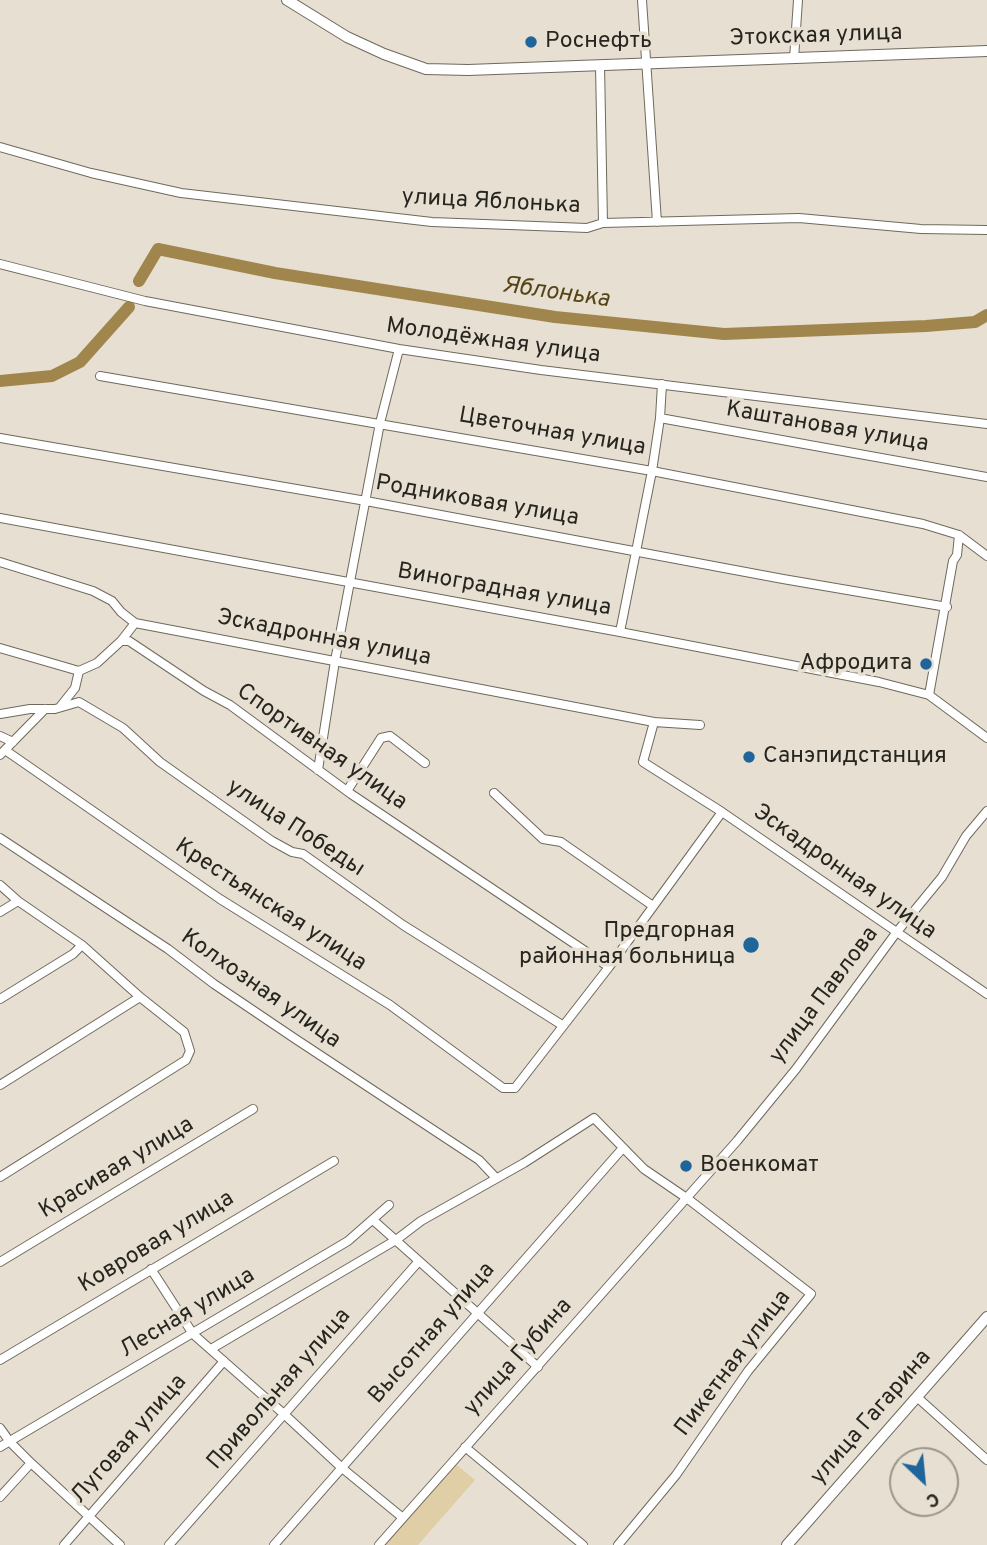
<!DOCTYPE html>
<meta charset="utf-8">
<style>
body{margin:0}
#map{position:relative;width:987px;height:1545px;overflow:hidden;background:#e7e0d2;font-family:Overpass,sans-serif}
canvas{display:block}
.north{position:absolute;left:889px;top:1447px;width:70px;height:70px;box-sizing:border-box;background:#e7e0d2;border:2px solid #9a958a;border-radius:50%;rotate:154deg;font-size:19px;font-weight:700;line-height:28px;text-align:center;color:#27251f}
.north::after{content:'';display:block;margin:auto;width:24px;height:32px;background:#20659a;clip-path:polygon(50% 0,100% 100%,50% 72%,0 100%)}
</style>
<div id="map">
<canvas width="987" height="1545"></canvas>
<div class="north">С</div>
</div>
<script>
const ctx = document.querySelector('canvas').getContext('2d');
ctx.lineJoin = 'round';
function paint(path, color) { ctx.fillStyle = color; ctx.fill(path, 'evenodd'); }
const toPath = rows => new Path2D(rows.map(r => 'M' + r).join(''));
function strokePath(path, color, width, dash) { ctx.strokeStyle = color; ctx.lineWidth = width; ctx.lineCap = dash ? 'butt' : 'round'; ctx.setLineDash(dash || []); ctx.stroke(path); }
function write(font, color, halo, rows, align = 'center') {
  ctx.font = font + ' Overpass,sans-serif'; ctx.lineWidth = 7; ctx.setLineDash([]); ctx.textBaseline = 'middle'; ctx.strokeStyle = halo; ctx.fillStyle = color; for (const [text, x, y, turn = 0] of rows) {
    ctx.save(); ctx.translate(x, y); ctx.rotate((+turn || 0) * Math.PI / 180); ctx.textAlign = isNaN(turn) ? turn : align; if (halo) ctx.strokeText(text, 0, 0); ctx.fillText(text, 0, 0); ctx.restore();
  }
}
const green = toPath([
 [457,1465,475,1480,418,1545,384,1545]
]);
const river = toPath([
 [139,281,158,249,275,273,555,317,724,334,926,326,975,322,987,315],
 [0,381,52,376,80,362,129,307]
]);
const street = toPath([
 [642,0,657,222],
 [794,59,798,0],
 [600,65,603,223],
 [0,147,91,173,181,193,432,222,587,228,603,223,799,218,921,229,987,230],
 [0,264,145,301,399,349,541,370,987,424],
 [100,376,652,471,923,524,959,535,987,556],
 [660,418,987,477],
 [0,438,366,501,783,579,947,607],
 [0,518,620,632,879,682,929,695,987,738],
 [0,562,93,591,112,601,121,612,135,623,654,722,643,762,722,812,987,994],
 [620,632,652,471,660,418,662,384],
 [121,641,135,623],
 [0,648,79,671,97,663,121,641,129,641,204,691,230,705,351,794,609,967],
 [929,695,953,561,957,555,959,535],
 [60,707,75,688,79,671],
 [0,714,30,709,55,709,79,702,123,728,160,762,272,841,292,852,303,854,403,925,562,1025],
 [654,722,700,725],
 [0,736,13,742],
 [5,750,220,899,390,1005,503,1088,515,1088,609,967,722,812],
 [0,755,45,709],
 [318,770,335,661,380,423,399,349],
 [347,791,381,738,390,736,425,763],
 [494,793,543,839,561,842,653,906],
 [0,838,168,949,214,984,294,1038,479,1160,496,1178],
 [0,885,18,901,82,945,140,997,184,1032,190,1051,186,1060,0,1177],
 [0,912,18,901],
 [0,999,73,954,82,945],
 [0,1085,140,997],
 [373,1220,538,1367],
 [0,1262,253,1109],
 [151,1269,193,1334,285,1415,342,1468,403,1518],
 [211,1349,396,1240,421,1221,524,1163,594,1118,644,1169,688,1199,811,1294,748,1371,676,1475,618,1545],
 [0,1360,334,1161],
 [918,1398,987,1460],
 [0,1428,10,1442,31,1463,120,1545],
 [0,1447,348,1241,389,1205],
 [465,1447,583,1545],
 [0,1497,31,1463],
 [64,1545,224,1361],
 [169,1545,419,1261],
 [274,1545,622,1149],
 [379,1545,737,1141,796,1069,896,933,942,877,966,836,987,811]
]);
const secondary = toPath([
 [287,0,347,37,384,54,426,69,468,70,987,51],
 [787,1545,987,1317]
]);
const markers = [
 [531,42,7,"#20659a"],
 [926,664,7,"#20659a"],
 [749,757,7,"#20659a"],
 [751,945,9,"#20659a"],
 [686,1166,7,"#20659a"]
];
const streetNames = [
 ["Этокская улица",816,37,-2],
 ["улица Яблонька",491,203,3],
 ["Молодёжная улица",493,342,8],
 ["Каштановая улица",827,428,10],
 ["Цветочная улица",552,433,10],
 ["Родниковая улица",477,502,10],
 ["Виноградная улица",504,591,10],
 ["Эскадронная улица",324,639,11],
 ["Спортивная улица",321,748,35],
 ["улица Победы",295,829,33],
 ["Эскадронная улица",844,873,35],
 ["Крестьянская улица",270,906,33],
 ["Колхозная улица",260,990,35],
 ["улица Павлова",825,996,-53],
 ["Красивая улица",117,1169,-31],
 ["Ковровая улица",157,1243,-31],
 ["Лесная улица",188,1314,-31],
 ["Высотная улица",433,1334,-49],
 ["улица Губина",519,1358,-48],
 ["Пикетная улица",734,1364,-53],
 ["Привольная улица",280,1390,-49],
 ["улица Гагарина",872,1418,-49],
 ["Луговая улица",130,1440,-49]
];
const poiNames = [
 ["Роснефть",545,42],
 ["Афродита",912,664,"right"],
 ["Санэпидстанция",763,757],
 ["Предгорная",735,932,"right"],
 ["районная больница",735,958,"right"],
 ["Военкомат",700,1166]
];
const waterNames = [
 ["Яблонька",556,294,8]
];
paint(green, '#e0cea7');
strokePath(river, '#a0864c', 12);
strokePath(street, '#6f695c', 10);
strokePath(secondary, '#6f695c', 12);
strokePath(street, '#fff', 8);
strokePath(secondary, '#fff', 10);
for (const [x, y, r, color] of markers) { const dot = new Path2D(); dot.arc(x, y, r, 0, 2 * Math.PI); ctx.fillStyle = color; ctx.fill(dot); strokePath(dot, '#e7e0d2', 2.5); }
write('23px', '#27251f', '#e7e0d2', streetNames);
write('23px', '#27251f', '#e7e0d2', poiNames, 'left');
write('italic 24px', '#564315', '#e7e0d2', waterNames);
</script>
